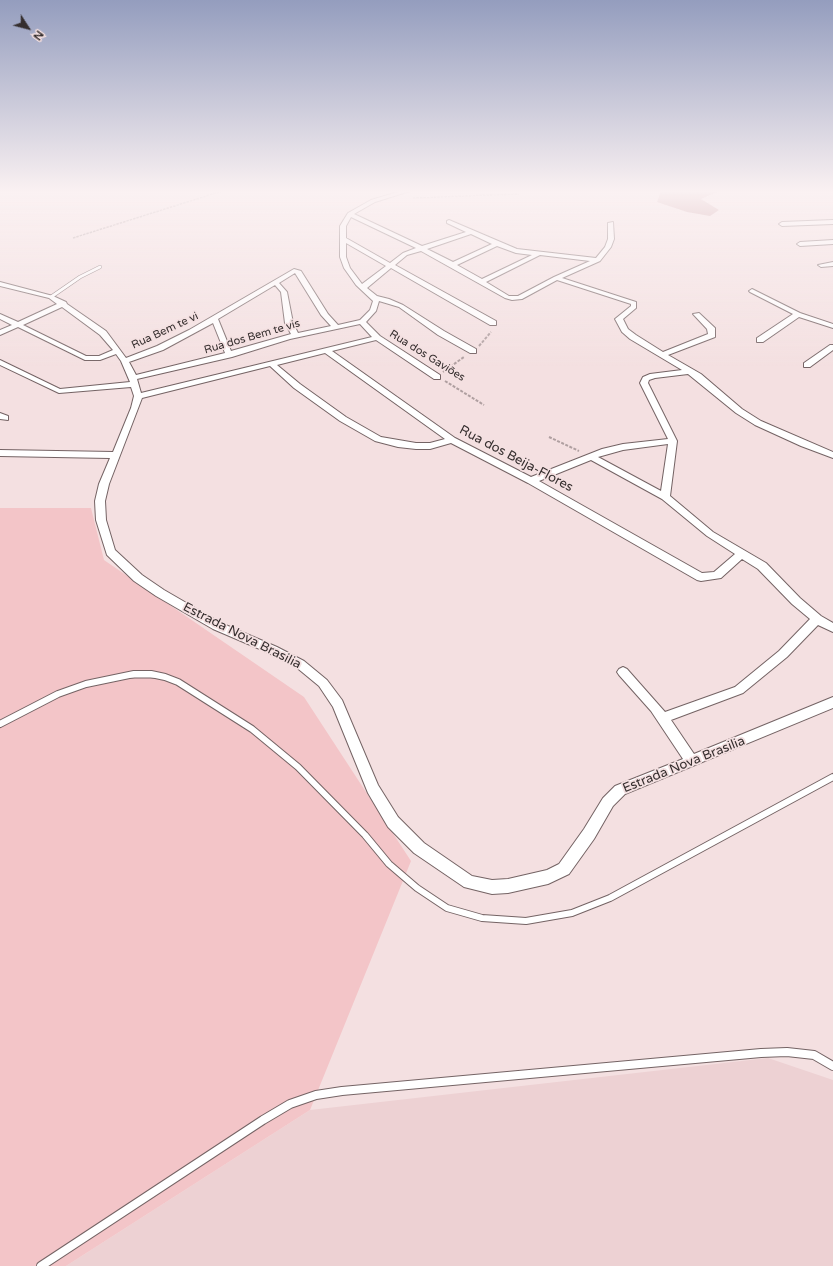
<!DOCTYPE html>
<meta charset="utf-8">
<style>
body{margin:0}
#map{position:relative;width:833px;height:1266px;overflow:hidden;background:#f4e0e1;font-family:"Varela Round",sans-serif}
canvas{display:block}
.north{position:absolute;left:8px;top:8px;width:40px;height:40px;-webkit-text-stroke:3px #f4e0e1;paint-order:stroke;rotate:126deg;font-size:11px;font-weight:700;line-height:16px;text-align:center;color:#352e2e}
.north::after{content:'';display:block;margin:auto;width:14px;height:18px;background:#352e2e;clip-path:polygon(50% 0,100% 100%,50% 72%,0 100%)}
</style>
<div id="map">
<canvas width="833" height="1266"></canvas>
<div class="north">N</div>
</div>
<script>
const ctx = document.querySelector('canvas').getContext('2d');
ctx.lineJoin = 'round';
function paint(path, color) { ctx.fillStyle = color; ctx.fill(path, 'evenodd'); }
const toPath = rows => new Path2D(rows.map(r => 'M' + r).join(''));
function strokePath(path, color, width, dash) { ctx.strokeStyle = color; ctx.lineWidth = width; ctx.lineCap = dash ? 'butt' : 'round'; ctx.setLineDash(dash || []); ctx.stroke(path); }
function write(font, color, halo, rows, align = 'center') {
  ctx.font = font + ' "Varela Round",sans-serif'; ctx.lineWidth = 3.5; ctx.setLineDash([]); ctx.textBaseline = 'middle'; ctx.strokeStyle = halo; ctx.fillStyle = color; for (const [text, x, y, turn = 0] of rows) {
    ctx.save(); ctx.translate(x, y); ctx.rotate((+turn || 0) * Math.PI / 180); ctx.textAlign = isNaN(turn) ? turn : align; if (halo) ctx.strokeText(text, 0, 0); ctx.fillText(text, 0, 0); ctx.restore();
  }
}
const built = toPath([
 [768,1058,833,1080,833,1266,66,1266,310,1110]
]);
const green = toPath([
 [0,508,91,508,104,560,304,697,411,861,310,1110,66,1266,0,1266]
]);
const water = toPath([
 [661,191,719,191,701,199,719,210,710,216,687,212,657,202]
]);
const pathFar1 = toPath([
 [413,198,519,194],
 [73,238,222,191]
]);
const path = toPath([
 [479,346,491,332],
 [443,372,464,357],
 [445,381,484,405],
 [549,437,579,451]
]);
const laneFar3 = toPath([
 [51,297,80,277,100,267]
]);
const laneFar2 = toPath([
 [130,675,155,675]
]);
const laneFar1 = toPath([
 [0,724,58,694,86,684,134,674,151,674,165,677,178,682,252,729,298,767,365,835,389,864,417,888,447,908,482,918,526,921,572,913,610,898,833,777]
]);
const lane = toPath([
 [41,1266,263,1120,290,1104,316,1095,342,1091,761,1053,787,1052,814,1055,833,1066]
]);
const street = toPath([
 [401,191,410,191,375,202,354,214,422,246,466,232,447,223,447,221,449,220,517,249,596,258,605,247,608,239,608,223,613,222,614,239,611,247,600,261,562,278,636,302,636,308,623,319,628,329,636,335,663,352,708,334,707,329,693,314,699,313,715,328,715,337,668,355,701,374,742,409,761,421,833,452,833,458,801,446,755,425,736,413,688,374,655,378,649,380,648,383,677,441,670,496,713,532,766,563,800,598,821,616,833,623,833,632,818,625,787,657,743,693,671,720,694,754,833,697,833,708,625,794,613,806,594,839,569,874,548,884,508,893,492,894,464,887,414,853,388,827,368,793,333,707,319,686,296,667,269,653,213,629,156,596,134,581,107,555,96,520,95,501,99,484,110,458,0,456,0,450,113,452,131,408,134,396,131,387,59,393,0,365,0,360,60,389,130,382,121,361,116,354,100,360,85,360,18,327,0,335,0,330,12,325,0,319,0,314,18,322,57,304,49,298,0,286,0,282,53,296,66,302,67,304,106,331,126,358,157,346,189,330,294,269,301,271,328,314,338,325,360,320,370,310,373,301,356,285,344,268,340,257,340,226,348,213,371,200,401,191],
 [351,217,416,248,403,253,390,263,346,238,346,226,351,217],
 [471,234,492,244,453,262,427,249,471,234],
 [346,243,386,266,362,284,350,268,346,257,346,243],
 [497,246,516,253,532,255,482,279,457,265,497,246],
 [421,251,505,298,512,300,522,299,557,280,631,304,631,306,615,319,622,332,630,339,682,370,650,374,643,377,640,383,668,439,623,444,602,449,531,477,455,438,332,351,376,340,434,379,440,379,440,375,380,336,366,322,376,311,379,301,399,307,438,335,470,353,476,353,476,349,444,331,403,305,389,299,377,296,367,288,391,268,490,325,496,325,496,321,395,265,407,255,421,251],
 [540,255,590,261,554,277,518,296,509,296,486,282,540,255],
 [295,273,321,315,331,326,298,333,293,323,287,292,279,283,295,273],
 [275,285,281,292,285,323,291,334,231,351,218,319,275,285],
 [62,307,100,335,113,350,99,356,86,356,23,325,62,307],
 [213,323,225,353,136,375,129,362,163,350,213,323],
 [360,324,372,337,141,393,137,379,232,357,290,339,360,324],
 [325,353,445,439,430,443,416,443,381,437,346,417,300,384,277,365,325,353],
 [270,366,294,388,340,421,375,441,398,447,416,449,430,449,451,443,528,483,697,580,701,581,721,578,742,559,758,569,792,604,810,619,779,651,735,687,665,712,627,669,623,667,619,669,617,672,619,675,651,711,683,759,615,786,603,798,584,829,559,864,547,870,508,879,492,880,472,876,424,843,398,817,378,785,342,700,327,680,304,661,277,647,221,623,164,590,142,575,115,550,106,520,105,501,109,484,142,398,270,366],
 [668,444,661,491,598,457,623,450,668,444],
 [591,460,662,499,707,536,735,554,714,572,702,573,539,481,591,460],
 [833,220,833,224,782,226,779,224,782,222,833,220],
 [833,240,833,244,800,246,797,244,800,242,833,240],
 [833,262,833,266,821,267,818,265,833,262],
 [752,289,800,313,833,324,833,328,799,317,763,342,757,342,757,338,793,314,750,292,749,291,752,289],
 [830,345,833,345,833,350,810,367,804,367,804,363,830,345],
 [0,413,8,416,8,420,0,419,0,413]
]);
const farStreetnames = [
 ["Rua Bem te vi",165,331,-25],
 ["Rua dos Bem te vis",252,337,-16],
 ["Rua dos Gaviões",427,356,32]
];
const streetNames = [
 ["Rua dos Beija-Flores",516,459,28],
 ["Estrada Nova Brasilia",242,636,27],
 ["Estrada Nova Brasilia",684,765,-22]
];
paint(built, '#edd1d3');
paint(green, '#f3c5c8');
paint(water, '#b77a7f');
strokePath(laneFar3, '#746364', 4);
strokePath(laneFar2, '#746364', 7);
strokePath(laneFar1, '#746364', 8);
strokePath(lane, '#746364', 10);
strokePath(street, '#746364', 2);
strokePath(pathFar1, '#af9fa0', 1.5, [2.5, 1]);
strokePath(path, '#af9fa0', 2, [3, 1.5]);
strokePath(laneFar3, '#fff', 3);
strokePath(laneFar2, '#fff', 5);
strokePath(laneFar1, '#fff', 6);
strokePath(lane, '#fff', 8);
paint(street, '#fff');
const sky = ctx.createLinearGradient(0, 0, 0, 368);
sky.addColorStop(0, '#949dbe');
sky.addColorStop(0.52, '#faf1f2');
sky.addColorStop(1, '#faf1f200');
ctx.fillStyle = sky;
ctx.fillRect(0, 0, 833, 368);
write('11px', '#352e2e', '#f4e0e1', farStreetnames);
write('13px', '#352e2e', '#f4e0e1', streetNames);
</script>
